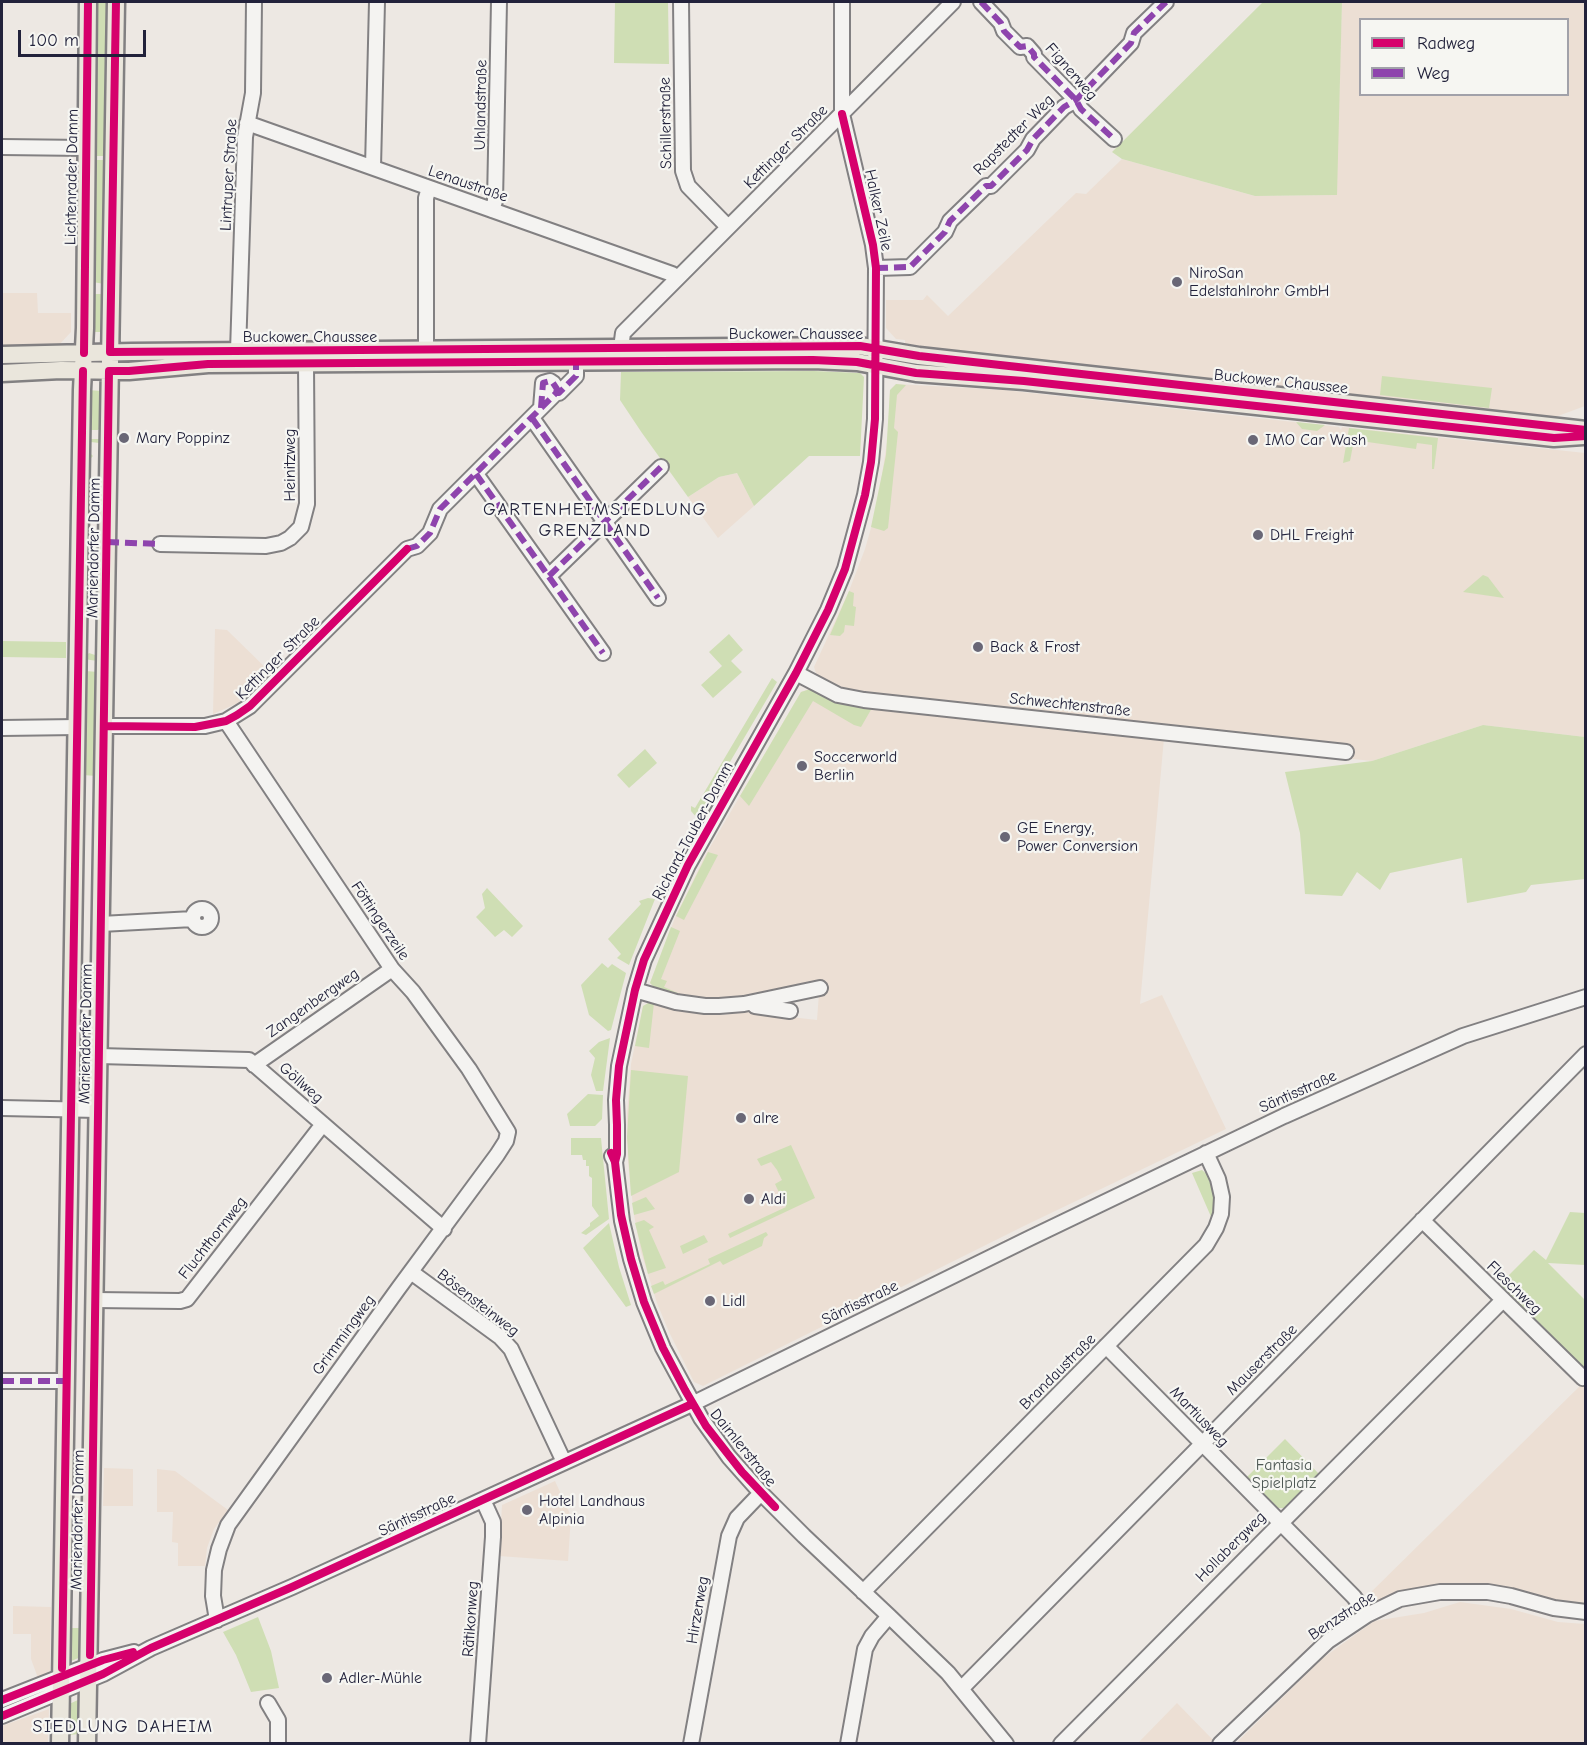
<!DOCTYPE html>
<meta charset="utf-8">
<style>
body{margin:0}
#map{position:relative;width:1587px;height:1745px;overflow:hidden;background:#ede8e3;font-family:"Comic Neue",sans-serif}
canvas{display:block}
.frame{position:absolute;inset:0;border:3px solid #22223b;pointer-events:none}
.legend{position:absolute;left:1359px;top:18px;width:210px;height:78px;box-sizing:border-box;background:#f6f6f2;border:2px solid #a1a1a9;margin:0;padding:8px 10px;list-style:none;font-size:18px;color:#22223b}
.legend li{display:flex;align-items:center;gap:12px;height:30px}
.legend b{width:30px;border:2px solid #a1a1a9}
.scale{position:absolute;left:18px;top:30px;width:128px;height:27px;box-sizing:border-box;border:3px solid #22223b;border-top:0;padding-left:8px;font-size:18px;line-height:21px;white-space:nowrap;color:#22223b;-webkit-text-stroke:4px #f6f6f2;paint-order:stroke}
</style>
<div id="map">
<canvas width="1587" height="1745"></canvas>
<div class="frame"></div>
<ul class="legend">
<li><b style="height:8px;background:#d6006c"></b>Radweg</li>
<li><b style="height:8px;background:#8e44ad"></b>Weg</li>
</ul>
<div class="scale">100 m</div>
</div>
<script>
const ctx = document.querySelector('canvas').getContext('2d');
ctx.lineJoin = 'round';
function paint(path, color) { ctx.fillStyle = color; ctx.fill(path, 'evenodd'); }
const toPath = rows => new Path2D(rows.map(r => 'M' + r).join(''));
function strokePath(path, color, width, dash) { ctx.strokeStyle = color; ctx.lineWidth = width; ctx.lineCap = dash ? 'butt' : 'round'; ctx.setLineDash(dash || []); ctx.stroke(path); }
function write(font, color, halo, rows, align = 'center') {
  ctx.font = font + ' "Comic Neue",sans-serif'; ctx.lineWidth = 4.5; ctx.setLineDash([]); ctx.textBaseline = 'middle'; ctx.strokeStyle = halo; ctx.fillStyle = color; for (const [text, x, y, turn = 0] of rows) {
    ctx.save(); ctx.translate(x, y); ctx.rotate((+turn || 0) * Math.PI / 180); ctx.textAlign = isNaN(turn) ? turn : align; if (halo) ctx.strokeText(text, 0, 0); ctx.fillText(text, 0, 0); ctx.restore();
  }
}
const built = toPath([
 [1342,2,1585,2,1585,406,1547,420,917,347,905,345,905,340,896,339,886,328,886,300,923,300,927,295,948,316,1076,193,1086,194,1122,159,1255,196,1336,195],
 [1360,20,1568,20,1568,94,1360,94],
 [2,293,37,293,38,313,71,313,71,332,58,346,2,347],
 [896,384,1004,390,1339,427,1341,430,1342,427,1585,453,1585,737,1483,725,1372,761,1241,747,1166,727,867,692,842,687,817,676,814,667,849,591,865,549,877,507,888,436,890,390],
 [737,473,754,506,718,538,688,497,719,477],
 [215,629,227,630,270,672,238,703,213,714],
 [810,689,833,700,861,707,1164,738,1140,1004,1162,995,1226,1129,1026,1225,703,1386,694,1382,669,1332,657,1303,641,1252,634,1215,628,1162,627,1114,631,1064,643,1006,650,1002,698,1014,721,1015,747,1012,817,1020,820,980,733,998,714,999,685,996,654,987,650,983,675,918,706,854,801,692],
 [1585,1381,1585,1608,1572,1607,1493,1587,1464,1585,1440,1586,1373,1605,1367,1604,1364,1599],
 [104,1468,133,1469,133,1506,103,1506],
 [157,1469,175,1471,228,1510,214,1529,207,1548,205,1566,178,1566,178,1543,172,1542,173,1512,157,1512],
 [555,1481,571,1516,568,1561,499,1556,502,1505],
 [1460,1602,1511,1609,1558,1622,1585,1624,1585,1743,1236,1743,1323,1658,1374,1621,1424,1613],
 [13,1606,51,1607,50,1674,38,1678,31,1659,31,1634,13,1634],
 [1177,1703,1214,1741,1211,1744,1138,1743],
 [49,1709,48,1743,2,1743,2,1726]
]);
const green = toPath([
 [93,2,110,2,108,156,91,156],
 [615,2,668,2,669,64,614,63],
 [1263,2,1342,2,1337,195,1255,196,1122,159,1112,152],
 [91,160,108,160,104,284,93,282],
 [95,294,104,294,105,332,92,332,93,295],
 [814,371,860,373,864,377,860,456,809,456,754,506,737,473,719,477,688,497,642,433,620,400,621,372],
 [1382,376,1492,388,1489,408,1380,395],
 [896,384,906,385,897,395,894,428,898,432,888,528,884,531,871,527,886,455,890,390],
 [88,390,101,391,100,428,98,430,89,430],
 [1296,422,1325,425,1317,431,1302,429],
 [1349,428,1438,438,1434,469,1432,469,1432,445,1417,443,1416,449,1354,440,1350,461,1343,463],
 [89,439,100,439,102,442,100,657,98,661,83,659,87,442],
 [91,442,99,443,98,586,95,655,89,653,87,655,90,459,93,456,87,450],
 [1483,575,1488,577,1504,598,1463,592],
 [849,591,854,593,853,606,856,607,854,626,845,625,844,632,840,636,830,635],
 [729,634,743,650,731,661,742,672,713,698,701,685,722,666,709,652],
 [2,641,66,642,66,658,2,657],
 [85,671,99,672,97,776,82,775],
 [772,678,777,682,697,818,691,811,691,806,695,808],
 [810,689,840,702,872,708,861,727,854,725,813,701,749,806,740,796,801,692],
 [1483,725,1585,737,1585,879,1531,885,1526,892,1467,903,1462,858,1390,873,1380,890,1357,872,1342,896,1305,894,1300,833,1285,772,1372,761],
 [645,749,657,763,629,788,617,775],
 [708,852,718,855,684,920,676,916],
 [487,888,523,926,512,937,504,930,495,937,476,917,485,908,482,894],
 [648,898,655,899,629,965,617,958,621,954,608,939,641,904,639,901],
 [79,912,82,912,80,1067,77,1067],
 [671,927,680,931,661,979,667,981,664,987,685,996,654,987,650,983],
 [602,963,608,968,612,964,626,973,611,1030,608,1031,589,1015,581,985],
 [650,1002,654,1003,649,1048,635,1046,643,1006],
 [610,1038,603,1091,596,1091,591,1075,595,1058,589,1051,599,1042],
 [631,1070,688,1076,679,1172,631,1196,627,1137],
 [588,1094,603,1095,602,1119,595,1126,570,1126,567,1114],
 [571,1138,601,1138,609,1219,586,1235,581,1233,590,1226,590,1223,599,1216,592,1206,592,1178,589,1176,589,1166,586,1166,586,1160,583,1160,582,1155,571,1155],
 [791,1145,815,1198,730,1238,728,1234,786,1207,775,1184,782,1180,777,1170,771,1162,761,1166,757,1159],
 [1202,1170,1209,1176,1214,1189,1215,1212,1212,1219,1192,1173],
 [646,1197,655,1209,634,1215,632,1203],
 [1570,1212,1585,1213,1585,1265,1548,1263,1585,1300,1585,1367,1582,1366,1498,1286,1534,1250,1546,1260],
 [644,1220,654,1227,649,1230,666,1268,648,1274,635,1223],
 [609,1223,619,1267,631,1305,626,1307,583,1248],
 [766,1232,768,1235,764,1238,762,1246,723,1265,720,1261,654,1294,651,1286,663,1281,665,1285,710,1264,708,1259],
 [704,1235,708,1242,683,1254,680,1246],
 [1285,1439,1319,1474,1284,1508,1275,1508,1246,1478],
 [258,1617,271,1651,279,1688,251,1692,236,1655,223,1632],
 [70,1628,83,1628,85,1655,67,1663],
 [80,1699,79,1734,68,1735,66,1734,67,1705]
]);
const minor = toPath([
 [681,2,683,171,688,186,728,227],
 [981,2,1001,23,1004,31,1020,47,1027,46,1034,54,1034,57,1076,100,1081,109,1114,139],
 [247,123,672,274,677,278],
 [2,147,86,148],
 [373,167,377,2],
 [492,210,495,201,499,2],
 [876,268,910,267,945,232,950,221,986,186,991,186,1027,150,1033,139,1064,107,1076,100,1131,43,1134,33,1166,2],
 [426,350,426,198,429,188],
 [238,351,245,137,253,93,254,2],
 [620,356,623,333,953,2],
 [541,408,543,383,550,381,553,383,557,389,556,393],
 [532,418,658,598],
 [476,474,603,653],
 [160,544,266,546,281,543,290,538,301,527,307,504,306,364],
 [549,576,661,467],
 [796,673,838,695,864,700,1346,752],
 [104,726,205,726,226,721,250,706,407,549,417,546,430,533,440,509,556,393,559,393,576,376,576,362],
 [2,728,77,727],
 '193 918a9 9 0 1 1 18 0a9 9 0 1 1-18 0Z',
 [101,924,193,919],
 [635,990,676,1002,705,1006,719,1006,744,1004,820,988],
 [755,1006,790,1011],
 [99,1056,249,1060,444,1229],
 [254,1065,392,969],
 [2,1108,98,1110],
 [612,1156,615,1162,622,1221,631,1259,644,1302,663,1348,701,1418,729,1457,761,1493,804,1536,889,1616,948,1673,1006,1744],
 [615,1162,617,1154,617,1125,616,1100,619,1066,635,990,644,960,688,865,796,673,828,610,845,569,865,495,871,462,875,419,876,268,873,245,842,114,842,2],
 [1422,1220,1583,1378,1586,1376],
 [411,1272,500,1337,511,1349,564,1462],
 [95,1300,180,1301,187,1299,323,1124],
 [1106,1346,1354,1597,1367,1615],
 [2,1381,66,1381],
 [863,1592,1206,1245,1216,1228,1221,1214,1222,1197,1218,1179,1206,1153],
 [217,1620,213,1596,214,1570,219,1549,228,1525,398,1289,497,1155,506,1141,508,1132,469,1069,413,992,392,969,226,721],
 [961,1689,1586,1054],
 [2,1700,103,1660,134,1652],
 [268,1703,278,1720,278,1744],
 [2,1716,103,1674,151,1648,292,1587,692,1404,1030,1238,1284,1116,1463,1036,1586,997],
 [478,1744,493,1537,493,1522,483,1500],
 [691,1744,729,1536,737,1518,761,1493],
 [848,1744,865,1649,872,1636,889,1616],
 [1061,1744,1503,1300],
 [1220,1744,1328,1641,1367,1615,1400,1599,1440,1592,1488,1592,1511,1596,1554,1608,1586,1612]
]);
const major = toPath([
 [2,355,132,352,860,346,919,356,1586,430],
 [2,373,61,370,129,371,208,364,813,360,857,362,916,373,1024,381,1554,438,1583,436],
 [60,1744,82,390,85,328,88,2],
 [87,1744,116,2]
]);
const quiet = toPath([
 [981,2,1001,23,1004,31,1020,47,1027,46,1034,54,1034,57,1076,100,1081,109,1114,139],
 [876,268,910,267,945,232,950,221,986,186,991,186,1027,150,1033,139,1064,107,1076,100,1131,43,1134,33,1166,2],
 [541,408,543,383,550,381,553,383,557,389,556,393],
 [532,418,658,598],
 [476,474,603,653],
 [107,542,160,544],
 [407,549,417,546,430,533,440,509,556,393,559,393,576,376,576,362],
 [549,576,661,467],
 [2,1381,66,1381]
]);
const cycleway = toPath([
 [116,2,110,352,860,346,919,356,1586,430],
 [84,353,88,2],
 [104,726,195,727,226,721,237,715,250,706,407,549],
 [611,1153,615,1162,621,1215,631,1259,644,1302,663,1348,685,1390,706,1426,742,1472,775,1507],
 [615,1162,617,1154,617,1125,616,1100,619,1066,635,990,644,960,688,865,796,673,828,610,845,569,865,495,871,462,875,419,876,268,873,245,842,114],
 [90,1655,109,371,129,371,208,364,813,360,857,362,916,373,1024,381,1554,438,1586,436],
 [62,1668,83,371],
 [2,1700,103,1660,133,1652],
 [2,1716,103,1674,151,1648,292,1587,692,1404]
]);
const markers = [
 [1177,282,6,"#696776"],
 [124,438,6,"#696776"],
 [1253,440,6,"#696776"],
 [1258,535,6,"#696776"],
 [978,647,6,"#696776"],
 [802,766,6,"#696776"],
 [1005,837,6,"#696776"],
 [741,1118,6,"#696776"],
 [749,1199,6,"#696776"],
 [710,1301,6,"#696776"],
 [527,1510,6,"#696776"],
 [327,1678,6,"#696776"]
];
const streetNames = [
 ["Fignerweg",1071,72,49],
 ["Uhlandstraße",481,105,-89],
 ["Schillerstraße",666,123,-91],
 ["Rapstedter Weg",1014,135,-45],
 ["Kettinger Straße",786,147,-45],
 ["Lintruper Straße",229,175,-87],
 ["Lichtenrader Damm",72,177,-89],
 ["Lenaustraße",468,184,19],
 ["Halker Zeile",878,210,78],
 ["Buckower Chaussee",796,334],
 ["Buckower Chaussee",310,337],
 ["Buckower Chaussee",1281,382,6],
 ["Heinitzweg",290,465,-90],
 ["Mariendorfer Damm",94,548,-89],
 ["Kettinger Straße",278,658,-45],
 ["Schwechtenstraße",1070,705,6],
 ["Richard-Tauber-Damm",693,831,-62],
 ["Föttingerzeile",380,921,56],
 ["Zangenbergweg",313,1003,-35],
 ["Mariendorfer Damm",86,1034,-89],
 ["Göllweg",301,1083,41],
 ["Säntisstraße",1298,1092,-24],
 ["Fluchthornweg",213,1238,-52],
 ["Fleschweg",1514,1288,44],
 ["Bösensteinweg",478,1303,38],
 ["Säntisstraße",860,1303,-26],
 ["Grimmingweg",344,1335,-54],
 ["Mauserstraße",1262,1360,-45],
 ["Brandaustraße",1058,1372,-45],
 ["Martiusweg",1199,1417,46],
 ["Daimlerstraße",743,1448,51],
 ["Säntisstraße",417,1515,-25],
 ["Mariendorfer Damm",78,1520,-89],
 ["Hollabergweg",1231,1547,-45],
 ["Hirzerweg",698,1610,-80],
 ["Benzstraße",1342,1616,-33],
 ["Rätikonweg",471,1619,-86]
];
const poiNames = [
 ["NiroSan",1189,273],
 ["Edelstahlrohr GmbH",1189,291],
 ["Mary Poppinz",136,438],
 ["IMO Car Wash",1265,440],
 ["DHL Freight",1270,535],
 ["Back & Frost",990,647],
 ["Soccerworld",814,757],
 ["Berlin",814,775],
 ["GE Energy,",1017,828],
 ["Power Conversion",1017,846],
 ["alre",753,1118],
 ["Aldi",761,1199],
 ["Lidl",722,1301],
 ["Hotel Landhaus",539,1501],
 ["Alpinia",539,1519],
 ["Adler-Mühle",339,1678]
];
const parkNames = [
 ["Fantasia",1284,1465],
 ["Spielplatz",1284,1483]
];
const neighbourhoodNames = [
 ["GARTENHEIMSIEDLUNG",595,510],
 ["GRENZLAND",595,531],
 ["SIEDLUNG DAHEIM",123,1727]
];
paint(built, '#ecdfd4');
paint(green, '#cfdeb4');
strokePath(minor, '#828082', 18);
strokePath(major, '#828082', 21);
strokePath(minor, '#f4f3f1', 14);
strokePath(major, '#eae6dc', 16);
strokePath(quiet, '#8e44ad', 6, [12, 6]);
strokePath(cycleway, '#d6006c', 8);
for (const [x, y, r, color] of markers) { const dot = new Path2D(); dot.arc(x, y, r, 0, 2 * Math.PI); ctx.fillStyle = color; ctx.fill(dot); strokePath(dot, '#f6f6f2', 2); }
write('16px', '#22223b', '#f6f6f2', streetNames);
write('16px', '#22223b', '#f6f6f2', poiNames, 'left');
write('16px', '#4e5854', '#f6f6f2', parkNames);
ctx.letterSpacing = '1.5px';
write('18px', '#22223b', '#f6f6f2', neighbourhoodNames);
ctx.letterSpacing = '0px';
</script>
